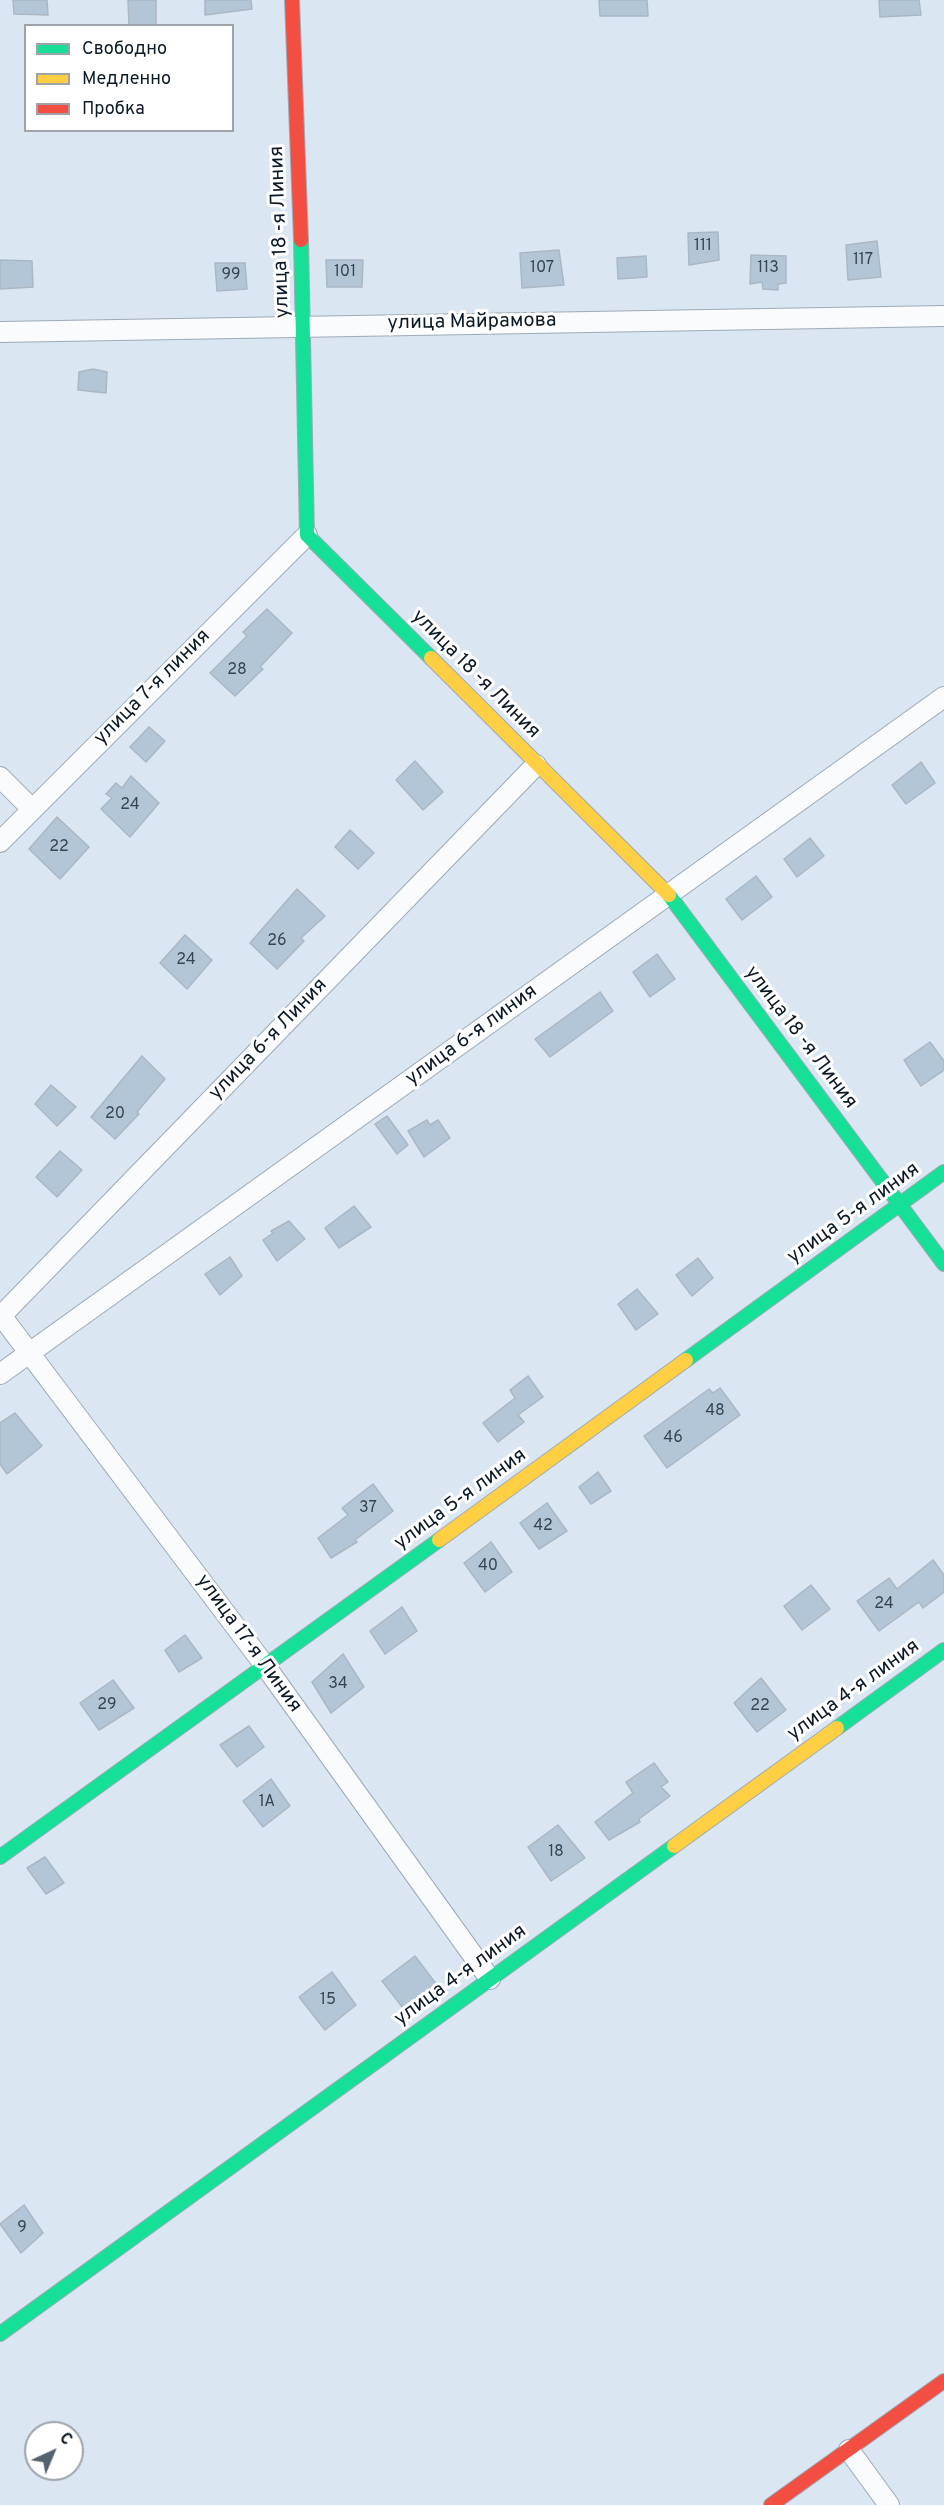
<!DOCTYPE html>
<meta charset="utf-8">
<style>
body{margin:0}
#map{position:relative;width:944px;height:2505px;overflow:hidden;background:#dae6f2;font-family:Overpass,sans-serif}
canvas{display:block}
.legend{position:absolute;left:24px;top:24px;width:210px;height:108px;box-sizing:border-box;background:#fff;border:2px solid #9ea3a9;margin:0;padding:8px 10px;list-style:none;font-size:18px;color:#0c1a27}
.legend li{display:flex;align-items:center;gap:12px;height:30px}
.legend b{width:30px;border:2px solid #9ea3a9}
.north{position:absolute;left:24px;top:2421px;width:60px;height:60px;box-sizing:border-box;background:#fff;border:2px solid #9ea3a9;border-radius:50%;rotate:44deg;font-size:16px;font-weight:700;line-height:24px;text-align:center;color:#0c1a27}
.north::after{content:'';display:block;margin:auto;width:21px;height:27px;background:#54616e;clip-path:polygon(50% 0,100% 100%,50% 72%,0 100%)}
</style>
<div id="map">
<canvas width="944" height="2505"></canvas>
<ul class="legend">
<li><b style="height:8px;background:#16e098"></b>Свободно</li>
<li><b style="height:8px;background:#ffcf43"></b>Медленно</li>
<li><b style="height:8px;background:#f24e42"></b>Пробка</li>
</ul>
<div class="north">С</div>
</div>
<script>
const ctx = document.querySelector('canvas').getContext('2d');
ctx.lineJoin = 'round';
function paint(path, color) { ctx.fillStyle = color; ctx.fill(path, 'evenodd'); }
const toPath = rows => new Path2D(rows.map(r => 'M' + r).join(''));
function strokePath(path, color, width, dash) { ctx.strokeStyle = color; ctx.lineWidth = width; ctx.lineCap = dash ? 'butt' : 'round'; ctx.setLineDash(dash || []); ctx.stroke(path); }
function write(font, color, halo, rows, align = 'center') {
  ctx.font = font + ' Overpass,sans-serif'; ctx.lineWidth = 6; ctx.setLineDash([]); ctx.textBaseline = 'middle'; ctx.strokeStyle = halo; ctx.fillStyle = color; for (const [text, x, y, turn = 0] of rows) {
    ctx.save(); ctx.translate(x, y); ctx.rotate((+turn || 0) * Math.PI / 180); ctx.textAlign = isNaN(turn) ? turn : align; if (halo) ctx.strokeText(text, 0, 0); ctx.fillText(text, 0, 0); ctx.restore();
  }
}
const building = toPath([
 [13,0,47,0,48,15,14,14,13,0],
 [128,0,156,0,156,26,129,26,128,0],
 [205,0,251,0,252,9,205,15,205,0],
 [599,0,647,0,648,16,600,16,599,0],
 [879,0,919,0,921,15,880,17,879,0],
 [718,232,719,260,689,265,688,233,718,232],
 [877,241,881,277,848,280,846,245,877,241],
 [559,250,564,285,522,288,520,253,559,250],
 [751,255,786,256,786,283,778,284,778,290,763,289,762,282,750,284,751,255],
 [646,256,647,277,618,279,617,258,646,256],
 [0,260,32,261,33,287,0,289,0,260],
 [326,260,363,260,362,287,327,287,326,260],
 [215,263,245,263,247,289,217,291,215,263],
 [93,369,107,372,106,393,78,390,79,372,93,369],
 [267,609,292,633,260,667,263,669,235,696,210,673,247,636,243,632,267,609],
 [149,727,165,741,146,762,130,747,149,727],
 [415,761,443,792,423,810,396,780,415,761],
 [921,762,935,783,906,804,892,785,921,762],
 [131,776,159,803,130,837,101,809,112,798,106,794,116,783,122,788,131,776],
 [57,817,89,847,60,879,29,849,57,817],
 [350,830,374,853,358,869,335,847,350,830],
 [810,838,824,856,797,877,784,859,810,838],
 [756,876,772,897,742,920,726,899,756,876],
 [297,889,325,916,301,938,304,941,277,969,250,943,297,889],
 [185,935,212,960,187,989,160,963,185,935],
 [657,954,675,979,650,997,633,972,657,954],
 [600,992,613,1011,550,1057,535,1039,600,992],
 [930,1042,944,1061,944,1070,921,1086,904,1060,930,1042],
 [142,1056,165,1079,137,1112,139,1114,115,1139,91,1117,142,1056],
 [51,1085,76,1107,57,1126,35,1104,51,1085],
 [387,1116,408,1145,397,1154,375,1124,387,1116],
 [427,1120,430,1125,438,1120,450,1138,424,1157,408,1131,427,1120],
 [60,1151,82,1170,57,1197,36,1177,60,1151],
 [354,1206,371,1227,339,1248,325,1228,354,1206],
 [289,1221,305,1239,277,1261,263,1240,273,1233,271,1231,289,1221],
 [230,1257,242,1276,220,1295,205,1274,230,1257],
 [698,1258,713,1278,692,1296,676,1275,698,1258],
 [637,1289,658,1314,636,1330,618,1304,637,1289],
 [528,1376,543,1397,518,1415,524,1422,498,1442,483,1423,515,1398,510,1390,528,1376],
 [720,1388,740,1415,667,1468,644,1436,709,1389,713,1393,720,1388],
 [15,1413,42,1446,7,1474,0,1464,0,1423,15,1413],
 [598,1472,611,1491,591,1504,579,1487,598,1472],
 [373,1484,393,1511,355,1540,357,1542,331,1558,318,1538,348,1515,342,1508,373,1484],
 [547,1503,567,1531,539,1549,520,1523,547,1503],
 [491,1542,512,1572,485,1592,464,1563,491,1542],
 [933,1560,944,1575,944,1592,923,1608,919,1602,879,1631,857,1601,889,1578,897,1589,933,1560],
 [811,1585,830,1609,802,1630,784,1606,811,1585],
 [402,1607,417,1631,385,1654,370,1631,402,1607],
 [185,1635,202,1658,179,1672,165,1650,185,1635],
 [343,1654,364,1687,331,1713,312,1682,343,1654],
 [761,1678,786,1710,757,1732,734,1703,761,1678],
 [113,1680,134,1708,99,1730,80,1703,113,1680],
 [249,1726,264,1747,237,1767,220,1745,249,1726],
 [654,1763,668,1782,661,1787,670,1796,639,1819,640,1822,609,1840,595,1822,633,1793,626,1782,654,1763],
 [271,1779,290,1806,263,1827,243,1801,271,1779],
 [558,1825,585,1858,551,1881,528,1847,558,1825],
 [45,1857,64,1883,46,1894,27,1868,45,1857],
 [415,1956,437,1985,403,2008,382,1981,415,1956],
 [332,1972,356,2005,325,2030,299,1997,332,1972],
 [24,2205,43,2233,21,2253,0,2224,24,2205]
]);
const street = toPath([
 [0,332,944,316],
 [0,777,32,809],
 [0,842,307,535],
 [0,1314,266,1667,490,1979],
 [2,1315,536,765],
 [0,1374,944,697],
 [849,2450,889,2505]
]);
const fast = toPath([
 [301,240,307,535,431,658],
 [669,895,944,1264],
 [686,1360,944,1172],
 [837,1728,944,1650],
 [0,1857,439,1540],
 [0,2334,674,1846]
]);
const slow = toPath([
 [431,658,669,895],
 [439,1540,686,1360],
 [674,1846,837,1728]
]);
const jam = toPath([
 [292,0,301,240],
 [771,2505,944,2381]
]);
const numberNames = [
 ["111",703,247],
 ["117",863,261],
 ["107",542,269],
 ["113",768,269],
 ["101",345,273],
 ["99",231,276],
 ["28",237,671],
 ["24",130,806],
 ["22",59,848],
 ["26",277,942],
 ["24",186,961],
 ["20",115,1115],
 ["48",715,1412],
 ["46",673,1439],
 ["37",368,1509],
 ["42",543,1527],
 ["40",488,1567],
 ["24",884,1605],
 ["34",338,1685],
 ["29",107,1706],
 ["22",760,1707],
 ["1А",267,1803],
 ["18",556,1853],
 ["15",328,2001],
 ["9",22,2229]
];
const streetNames = [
 ["улица 18 -я Линия",281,232,-92],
 ["улица Майрамова",472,323,-1],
 ["улица 18 -я Линия",475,675,45],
 ["улица 7-я линия",153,688,-45],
 ["улица 6-я линия",472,1036,-36],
 ["улица 18 -я Линия",800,1038,53],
 ["улица 6-я Линия",269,1040,-46],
 ["улица 5-я линия",854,1214,-36],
 ["улица 5-я линия",461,1500,-36],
 ["улица 17-я Линия",248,1644,54],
 ["улица 4-я линия",854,1691,-36],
 ["улица 4-я линия",461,1976,-36]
];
paint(building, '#b2c6d8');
strokePath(building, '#abb7c3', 1.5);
strokePath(street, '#9eabb6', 22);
strokePath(fast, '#9eabb6', 16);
strokePath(slow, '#9eabb6', 16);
strokePath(jam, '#9eabb6', 16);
strokePath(street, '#f9fbfd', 20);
strokePath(fast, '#16e098', 14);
strokePath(slow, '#ffcf43', 14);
strokePath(jam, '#f24e42', 14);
write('16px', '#364553', null, numberNames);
write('20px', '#0c1a27', '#fff', streetNames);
</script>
